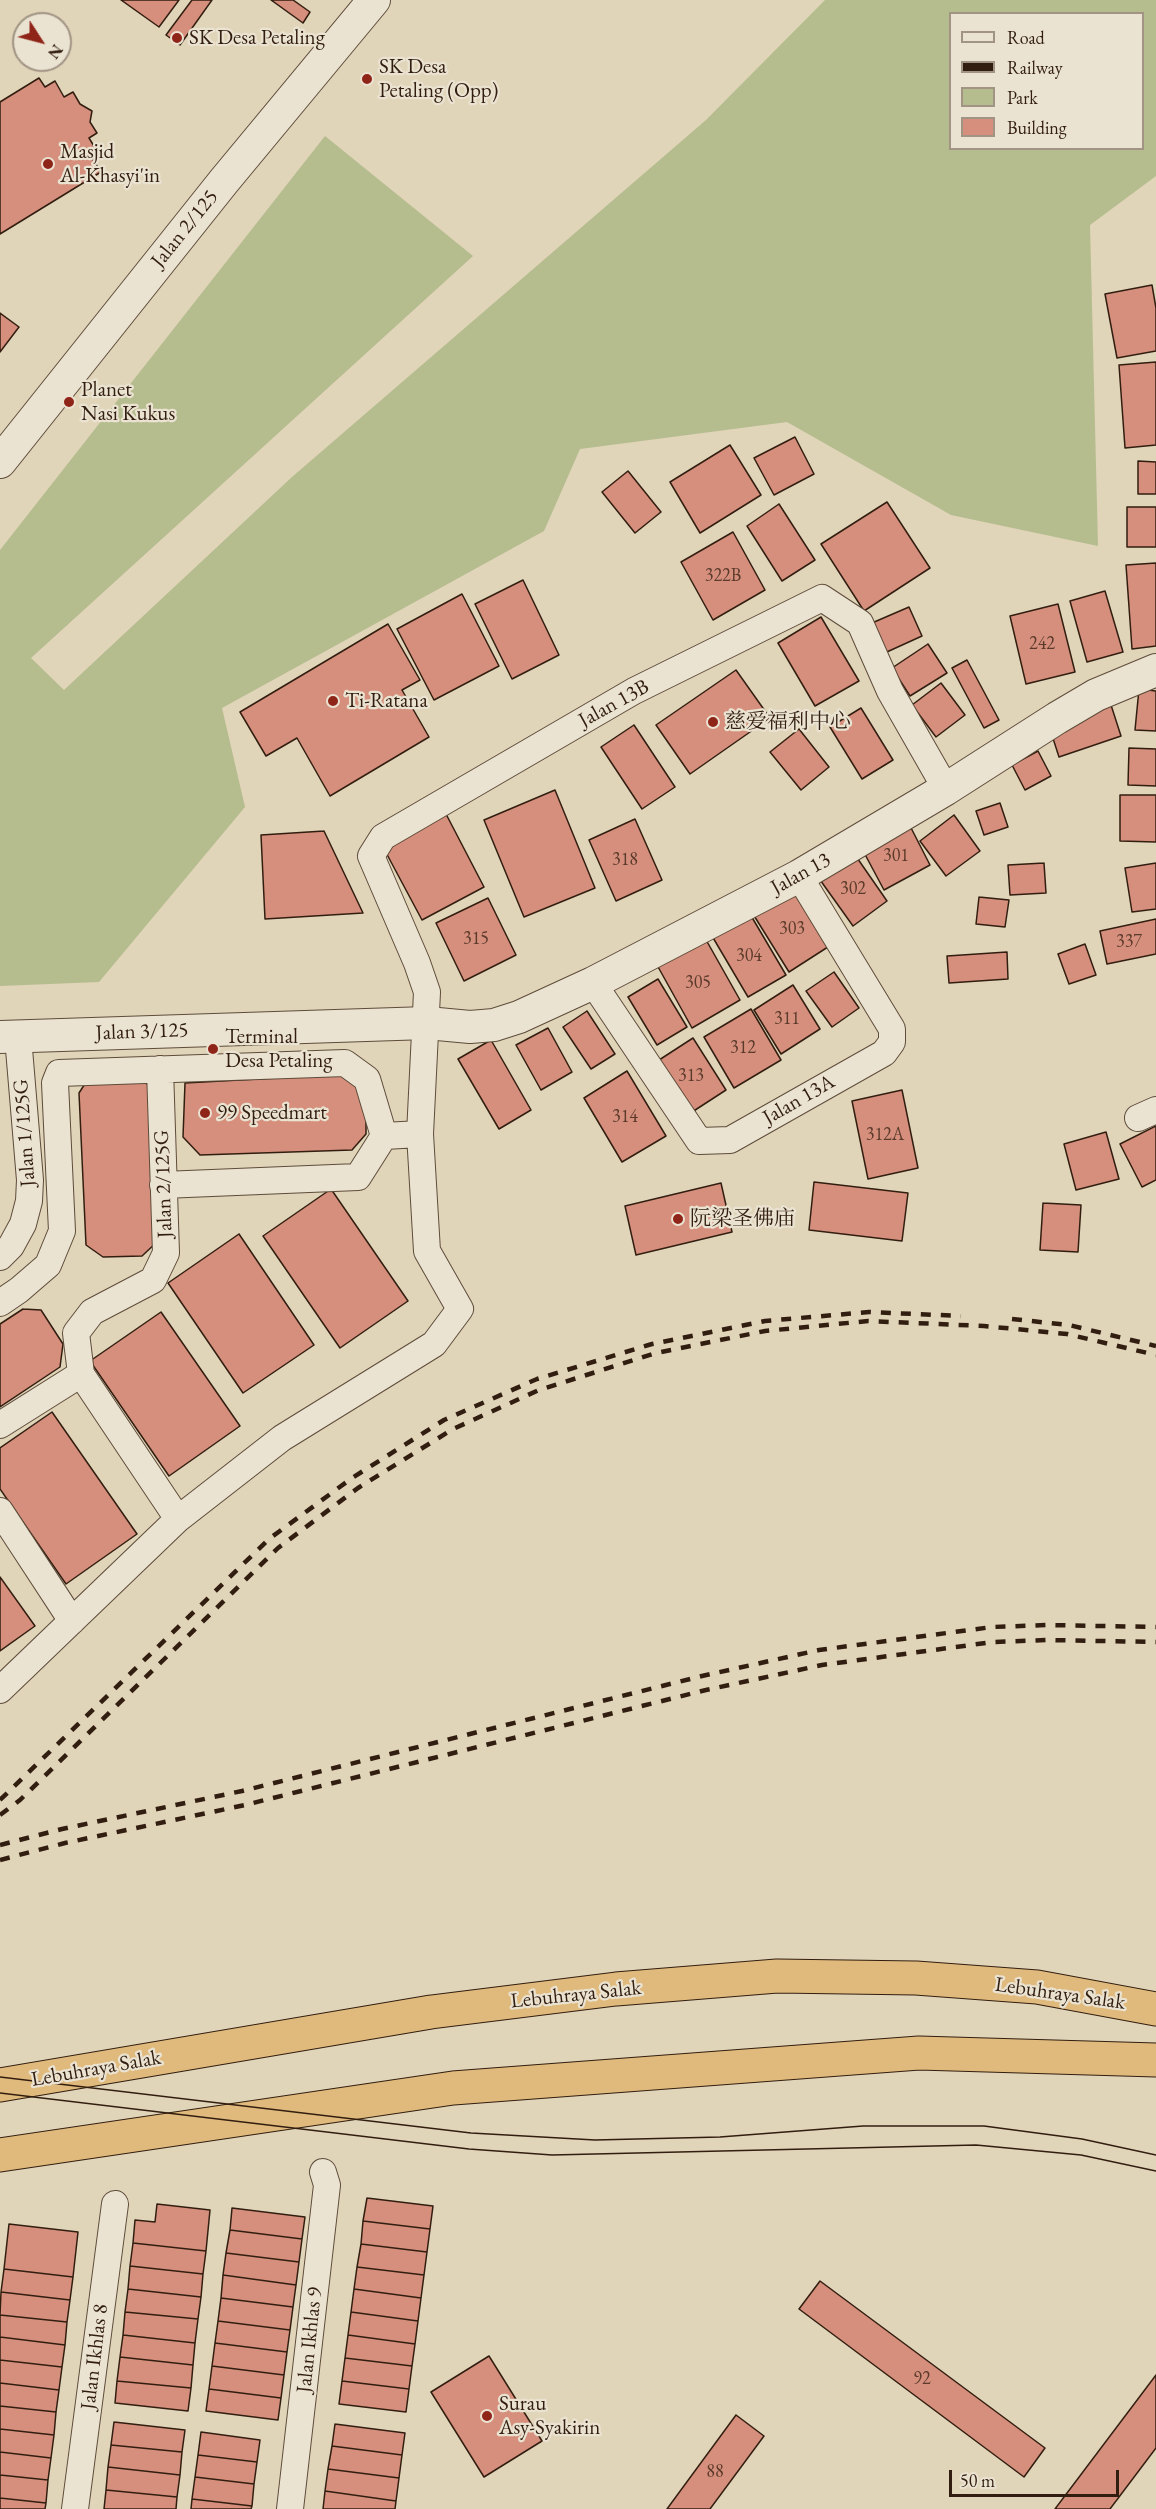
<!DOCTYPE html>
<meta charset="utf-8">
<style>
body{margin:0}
#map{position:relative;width:1156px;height:2509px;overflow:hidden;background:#e0d4b9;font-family:"EB Garamond",serif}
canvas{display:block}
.legend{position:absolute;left:949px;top:12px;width:195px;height:138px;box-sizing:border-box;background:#ebe3d2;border:2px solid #a19484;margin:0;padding:8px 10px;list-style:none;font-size:18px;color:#321e10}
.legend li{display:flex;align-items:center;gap:12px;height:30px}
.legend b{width:30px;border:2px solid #a19484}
.north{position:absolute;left:12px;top:12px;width:60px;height:60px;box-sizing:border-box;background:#ebe3d2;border:2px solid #a19484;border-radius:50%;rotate:126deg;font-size:16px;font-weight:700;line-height:24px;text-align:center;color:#321e10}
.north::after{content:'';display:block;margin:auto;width:21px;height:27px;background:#8f2418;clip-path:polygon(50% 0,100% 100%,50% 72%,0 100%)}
.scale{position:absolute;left:949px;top:2470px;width:170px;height:27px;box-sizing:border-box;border:3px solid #321e10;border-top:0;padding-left:8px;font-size:18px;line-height:21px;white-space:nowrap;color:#321e10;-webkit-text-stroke:4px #ebe3d2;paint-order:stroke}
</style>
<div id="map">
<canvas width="1156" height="2509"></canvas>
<ul class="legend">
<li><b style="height:8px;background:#ebe3d2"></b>Road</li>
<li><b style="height:8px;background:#321e10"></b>Railway</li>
<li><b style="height:16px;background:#b5bc8e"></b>Park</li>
<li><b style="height:16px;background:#d58f7c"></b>Building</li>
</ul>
<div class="north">N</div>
<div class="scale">50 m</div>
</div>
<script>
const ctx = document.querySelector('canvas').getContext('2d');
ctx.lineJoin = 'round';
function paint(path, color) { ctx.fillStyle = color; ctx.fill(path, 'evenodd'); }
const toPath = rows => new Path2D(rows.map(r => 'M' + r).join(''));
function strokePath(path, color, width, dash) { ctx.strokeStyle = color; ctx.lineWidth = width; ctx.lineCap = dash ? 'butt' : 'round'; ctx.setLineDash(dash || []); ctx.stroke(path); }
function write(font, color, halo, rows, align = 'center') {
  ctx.font = font + ' "EB Garamond","Noto Serif SC",serif'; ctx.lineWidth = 4.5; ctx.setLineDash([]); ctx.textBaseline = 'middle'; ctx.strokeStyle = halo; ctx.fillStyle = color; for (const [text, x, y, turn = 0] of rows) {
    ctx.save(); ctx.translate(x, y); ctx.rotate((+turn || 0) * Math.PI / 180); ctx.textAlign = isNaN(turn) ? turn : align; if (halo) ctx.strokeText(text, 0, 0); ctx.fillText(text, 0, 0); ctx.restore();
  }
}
const green = toPath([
 [825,0,1156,0,1156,176,1090,225,1098,546,951,515,787,422,580,449,544,531,222,708,245,807,99,982,0,986,0,550,325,136,473,256,31,658,64,690,292,477,706,120],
 [950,14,1142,14,1142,148,950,148]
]);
const building = toPath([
 [121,0,179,0,159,27,121,0],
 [192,0,212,0,180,45,166,35,192,0],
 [271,0,293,0,310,12,303,23,271,0],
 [39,78,45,87,55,81,64,97,73,92,80,104,92,111,90,122,97,133,89,138,97,151,90,155,101,172,0,234,0,102,39,78],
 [1152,285,1156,308,1156,351,1117,358,1105,294,1152,285],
 [0,313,19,327,0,352,0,313],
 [1156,362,1156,445,1125,448,1119,365,1156,362],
 [795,437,814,474,774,495,754,458,795,437],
 [730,445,761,495,700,533,670,482,730,445],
 [1138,461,1156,462,1156,494,1138,494,1138,461],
 [628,471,661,512,635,533,602,492,628,471],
 [887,502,930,568,864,611,821,544,887,502],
 [779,504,815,560,782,581,747,526,779,504],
 [1127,507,1156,507,1156,547,1127,547,1127,507],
 [733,532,765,590,713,620,681,562,733,532],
 [1156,563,1156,646,1132,649,1126,565,1156,563],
 [523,580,559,655,512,679,475,604,523,580],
 [1105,591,1123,652,1087,662,1070,601,1105,591],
 [462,594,499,666,434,700,397,629,462,594],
 [1058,604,1075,672,1026,684,1010,616,1058,604],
 [909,607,922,636,878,656,865,626,909,607],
 [821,617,859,681,815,706,778,643,821,617],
 [388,624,420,680,402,690,429,737,330,796,297,738,266,756,240,712,388,624],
 [928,644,947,673,910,696,892,668,928,644],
 [967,660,999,720,984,728,952,668,967,660],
 [736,670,770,718,690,774,656,725,736,670],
 [941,683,965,715,936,737,912,705,941,683],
 [1139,689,1156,691,1156,731,1135,730,1139,689],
 [1111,705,1121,736,1059,757,1049,726,1111,705],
 [861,708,893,760,862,779,830,727,861,708],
 [634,725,675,787,642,809,601,747,634,725],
 [799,729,829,767,801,790,770,752,799,729],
 [1129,748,1156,749,1156,786,1128,785,1129,748],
 [1038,751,1051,776,1025,790,1012,765,1038,751],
 [555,790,595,888,524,917,484,820,555,790],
 [1120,795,1156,795,1156,842,1120,841,1120,795],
 [1000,803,1008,827,984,835,976,811,1000,803],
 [446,814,484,887,422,920,383,847,446,814],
 [954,815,980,851,946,876,920,841,954,815],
 [635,819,662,880,616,901,589,840,635,819],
 [908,822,930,865,884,890,861,847,908,822],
 [324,831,363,913,265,919,261,835,324,831],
 [853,852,887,901,853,926,818,877,853,852],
 [1044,863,1046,893,1010,895,1008,865,1044,863],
 [1156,863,1156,909,1132,912,1125,868,1156,863],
 [794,887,831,945,789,972,753,914,794,887],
 [979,897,1009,900,1005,927,976,924,979,897],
 [488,898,516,955,464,981,436,923,488,898],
 [750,914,786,975,748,997,712,936,750,914],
 [1156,919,1156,954,1107,964,1100,931,1156,919],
 [705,938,740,1000,692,1028,657,965,705,938],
 [1085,944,1096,975,1069,984,1058,954,1085,944],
 [1007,952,1008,979,949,983,947,956,1007,952],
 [834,972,859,1008,832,1027,806,991,834,972],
 [658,979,687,1027,657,1045,628,997,658,979],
 [793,985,820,1029,781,1054,754,1010,793,985],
 [751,1009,781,1060,734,1088,704,1037,751,1009],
 [587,1011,615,1054,591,1069,563,1027,587,1011],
 [548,1028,572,1072,541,1090,516,1045,548,1028],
 [693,1038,726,1090,689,1114,656,1062,693,1038],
 [491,1040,531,1110,499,1129,458,1059,491,1040],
 [627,1071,666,1136,622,1162,584,1098,627,1071],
 [349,1074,366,1089,366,1134,352,1150,200,1155,183,1137,185,1083,349,1074],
 [90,1076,140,1076,155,1093,158,1241,142,1256,103,1257,86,1245,79,1093,90,1076],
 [902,1090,918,1168,868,1179,852,1101,902,1090],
 [1156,1126,1156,1180,1142,1187,1120,1144,1156,1126],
 [1106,1132,1119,1179,1076,1190,1064,1144,1106,1132],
 [814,1182,908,1193,902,1241,809,1230,814,1182],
 [721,1183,732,1232,636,1255,625,1206,721,1183],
 [331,1189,408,1301,340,1348,263,1236,331,1189],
 [1043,1203,1081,1205,1078,1252,1040,1250,1043,1203],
 [239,1234,314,1345,243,1393,168,1283,239,1234],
 [23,1309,41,1310,63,1344,60,1367,0,1407,0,1324,23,1309],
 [161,1312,240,1426,169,1476,90,1361,161,1312],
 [52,1412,137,1534,66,1584,0,1489,0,1448,52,1412],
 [0,1577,35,1626,0,1651,0,1577],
 [367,2198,433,2206,430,2229,363,2221,367,2198],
 [157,2204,210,2210,206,2251,133,2243,135,2220,155,2222,157,2204],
 [232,2208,305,2217,302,2239,230,2230,232,2208],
 [363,2221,430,2229,427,2252,361,2244,363,2221],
 [9,2224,78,2232,73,2277,4,2269,9,2224],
 [230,2230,302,2239,299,2262,226,2253,230,2230],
 [133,2243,206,2251,203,2274,130,2266,133,2243],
 [361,2244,427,2252,424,2275,357,2267,361,2244],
 [226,2253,299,2262,296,2285,223,2275,226,2253],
 [130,2266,203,2274,201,2297,128,2289,130,2266],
 [357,2267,424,2275,421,2298,354,2289,357,2267],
 [4,2269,73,2277,70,2300,1,2292,4,2269],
 [223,2275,296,2285,293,2307,221,2298,223,2275],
 [820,2281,1045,2448,1024,2477,799,2309,820,2281],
 [128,2289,201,2297,198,2319,125,2312,128,2289],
 [354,2289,421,2298,418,2321,351,2312,354,2289],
 [1,2292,70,2300,67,2322,0,2315,1,2292],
 [221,2298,293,2307,290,2330,218,2321,221,2298],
 [125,2312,198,2319,195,2343,123,2335,125,2312],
 [351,2312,418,2321,415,2344,348,2335,351,2312],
 [0,2315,67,2322,65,2345,0,2337,0,2315],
 [218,2321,290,2330,287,2352,215,2343,218,2321],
 [123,2335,195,2343,193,2365,120,2357,123,2335],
 [348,2335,415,2344,412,2366,345,2358,348,2335],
 [0,2337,65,2345,62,2367,0,2360,0,2337],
 [215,2343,287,2352,284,2375,212,2366,215,2343],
 [489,2356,542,2441,484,2477,431,2392,489,2356],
 [120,2357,193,2365,191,2388,117,2381,120,2357],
 [345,2358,412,2366,409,2389,342,2381,345,2358],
 [0,2360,62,2367,59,2390,0,2383,0,2360],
 [212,2366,284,2375,281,2398,209,2389,212,2366],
 [1156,2375,1156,2448,1110,2509,1055,2509,1156,2375],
 [117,2381,191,2388,188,2411,115,2403,117,2381],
 [342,2381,409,2389,406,2412,339,2404,342,2381],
 [0,2383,59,2390,56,2412,0,2406,0,2383],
 [209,2389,281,2398,278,2420,206,2411,209,2389],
 [0,2406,56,2412,54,2435,0,2429,0,2406],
 [736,2415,764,2436,710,2509,667,2509,736,2415],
 [114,2422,185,2430,182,2452,111,2445,114,2422],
 [335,2424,405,2433,402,2455,332,2446,335,2424],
 [0,2429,54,2435,51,2458,0,2452,0,2429],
 [201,2432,260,2440,257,2462,198,2455,201,2432],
 [111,2445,182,2452,180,2475,108,2467,111,2445],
 [332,2446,402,2455,399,2478,328,2469,332,2446],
 [0,2452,51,2458,48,2480,0,2475,0,2452],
 [198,2455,257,2462,254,2484,195,2477,198,2455],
 [108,2467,180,2475,177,2497,106,2490,108,2467],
 [328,2469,399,2478,396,2501,325,2491,328,2469],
 [0,2475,48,2480,46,2503,0,2498,0,2475],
 [195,2477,254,2484,252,2506,192,2499,195,2477],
 [106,2490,177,2497,176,2509,104,2509,106,2490],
 [325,2491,396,2501,395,2509,323,2509,325,2491],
 [0,2498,46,2503,45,2509,0,2509,0,2498],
 [192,2499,252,2506,251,2509,191,2509,192,2499]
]);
const minor = toPath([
 [593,983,699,1141,730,1140,884,1053,892,1042,892,1029,799,876],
 [1138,1118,1156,1110],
 [163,1185,358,1177,384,1136,420,1134],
 [0,1257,11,1246,23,1224,29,1201,30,1180,18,1037],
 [0,1303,19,1290,48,1265,62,1231,55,1083,59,1073,345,1063,367,1079,384,1136],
 [81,1374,178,1519],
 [0,1425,81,1374,76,1333,92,1312,153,1280,166,1253,160,1069],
 [0,1511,72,1621],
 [0,1690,178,1519,282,1438,434,1344,460,1309,427,1251,420,1134,427,992,417,963,371,856,383,837,634,691,822,598,860,623,890,691,946,789],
 [75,2509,115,2204],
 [290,2509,327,2185,323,2172]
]);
const tertiary = toPath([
 [0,462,224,181,374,0],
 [0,1037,427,1023,470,1027,494,1025,519,1017,593,983,799,876,946,789,1057,718,1096,695,1156,670]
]);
const trunk = toPath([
 [0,2085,431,2012,616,1989,777,1976,916,1978,1037,1987,1156,2009],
 [0,2155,453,2088,919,2053,1156,2060]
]);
const tram = toPath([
 [0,2077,471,2133,595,2140,720,2137,863,2126,984,2126,1082,2139,1156,2155],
 [0,2093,469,2149,552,2155,976,2145,1081,2155,1156,2171]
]);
const rail = toPath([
 [1012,1319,1069,1325,1156,1346],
 [0,1800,269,1539,352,1478,444,1420,537,1379,652,1344,765,1321,869,1312,961,1316],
 [0,1815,20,1800,278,1548,358,1488,453,1429,539,1390,656,1353,765,1331,868,1321,984,1326,1067,1334,1156,1355],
 [0,1845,62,1829,242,1791,702,1676,819,1650,992,1627,1047,1625,1156,1627],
 [0,1860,65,1843,245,1805,706,1690,822,1665,993,1642,1047,1640,1156,1642]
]);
const markers = [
 [177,38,6,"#8f2418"],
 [367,79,6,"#8f2418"],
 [48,164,6,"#8f2418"],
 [69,402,6,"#8f2418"],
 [333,701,6,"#8f2418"],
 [713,722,6,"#8f2418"],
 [213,1049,6,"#8f2418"],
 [205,1113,6,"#8f2418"],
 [678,1219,6,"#8f2418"],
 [487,2416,6,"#8f2418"]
];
const numberNames = [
 ["322B",723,576],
 ["242",1042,644],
 ["301",896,856],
 ["318",625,860],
 ["302",853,889],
 ["303",792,929],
 ["315",476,939],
 ["337",1129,942],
 ["304",749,956],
 ["305",698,983],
 ["311",787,1019],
 ["312",743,1048],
 ["313",691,1076],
 ["314",625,1117],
 ["312A",885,1135],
 ["92",922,2379],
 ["88",715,2472]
];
const poiNames = [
 ["SK Desa Petaling",189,38],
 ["SK Desa",379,67],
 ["Petaling (Opp)",379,91],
 ["Masjid",60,152],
 ["Al-Khasyi'in",60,176],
 ["Planet",81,390],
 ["Nasi Kukus",81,414],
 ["Ti-Ratana",345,701],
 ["慈爱福利中心",725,722],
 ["Terminal",225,1037],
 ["Desa Petaling",225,1061],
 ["99 Speedmart",217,1113],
 ["阮梁圣佛庙",690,1219],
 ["Surau",499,2404],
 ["Asy-Syakirin",499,2428]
];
const streetNames = [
 ["Jalan 2/125",185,229,-51],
 ["Jalan 13B",614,704,-29],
 ["Jalan 13",801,874,-29],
 ["Jalan 3/125",142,1032,-2],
 ["Jalan 13A",799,1100,-30],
 ["Jalan 1/125G",25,1133,-94],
 ["Jalan 2/125G",164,1184,-92],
 ["Lebuhraya Salak",1060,1994,8],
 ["Lebuhraya Salak",576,1995,-6],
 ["Lebuhraya Salak",96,2069,-10],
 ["Jalan Ikhlas 9",310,2340,-84],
 ["Jalan Ikhlas 8",95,2357,-83]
];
paint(green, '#b5bc8e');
paint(building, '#d58f7c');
strokePath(building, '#321e10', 1.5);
strokePath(minor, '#5e4c3a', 28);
strokePath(tertiary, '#5e4c3a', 34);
strokePath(trunk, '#321e10', 35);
strokePath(minor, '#ebe3d2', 26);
strokePath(tertiary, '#ebe3d2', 32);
strokePath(trunk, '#e0ba7c', 33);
strokePath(tram, '#321e10', 1.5);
strokePath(rail, '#321e10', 4.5, [10, 10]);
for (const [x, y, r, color] of markers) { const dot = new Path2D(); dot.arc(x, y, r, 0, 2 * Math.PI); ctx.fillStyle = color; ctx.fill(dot); strokePath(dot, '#ebe3d2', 2); }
write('18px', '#5b3a2b', null, numberNames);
write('21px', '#321e10', '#ebe3d2', poiNames, 'left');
write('21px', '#321e10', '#ebe3d2', streetNames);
</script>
